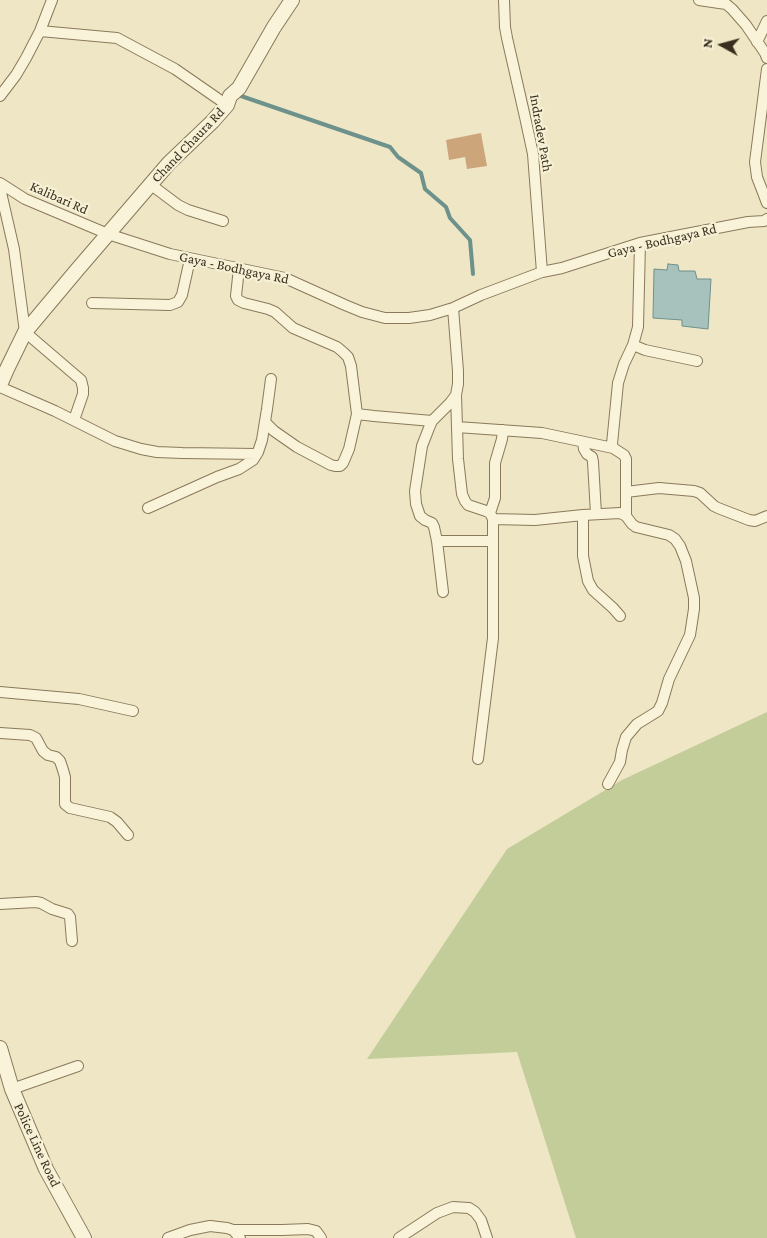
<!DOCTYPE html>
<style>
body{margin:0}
#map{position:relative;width:767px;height:1238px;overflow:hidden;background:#efe6c6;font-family:"Crimson Pro",serif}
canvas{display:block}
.north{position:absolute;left:697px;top:20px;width:50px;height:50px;-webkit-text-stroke:4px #f6f0d5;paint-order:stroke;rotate:277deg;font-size:14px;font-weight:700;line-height:20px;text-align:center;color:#3a2f1f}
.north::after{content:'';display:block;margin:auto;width:18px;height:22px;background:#3a2f1f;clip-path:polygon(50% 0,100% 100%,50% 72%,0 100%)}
</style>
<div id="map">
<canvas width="767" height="1238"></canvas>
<div class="north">N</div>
</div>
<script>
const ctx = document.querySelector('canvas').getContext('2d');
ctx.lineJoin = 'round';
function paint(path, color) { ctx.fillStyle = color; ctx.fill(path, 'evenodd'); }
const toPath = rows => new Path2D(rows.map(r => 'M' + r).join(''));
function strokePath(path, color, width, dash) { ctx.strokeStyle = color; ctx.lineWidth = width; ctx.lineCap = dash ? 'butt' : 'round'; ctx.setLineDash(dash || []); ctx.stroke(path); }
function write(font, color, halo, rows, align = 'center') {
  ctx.font = font + ' "Crimson Pro",serif'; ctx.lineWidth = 4.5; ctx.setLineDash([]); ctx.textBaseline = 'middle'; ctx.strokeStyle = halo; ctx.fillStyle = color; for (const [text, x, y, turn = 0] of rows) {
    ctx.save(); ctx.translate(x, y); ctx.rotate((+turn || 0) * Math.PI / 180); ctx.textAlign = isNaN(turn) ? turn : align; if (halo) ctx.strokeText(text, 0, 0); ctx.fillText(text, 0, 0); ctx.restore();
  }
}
const green = toPath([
 [767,712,767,1238,576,1238,517,1052,367,1059,507,849,622,780]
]);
const water = toPath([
 [668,264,678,265,679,271,695,271,697,279,711,279,708,329,682,326,682,320,653,318,654,269,667,270,668,264]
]);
const stream = toPath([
 [241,96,390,147,398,157,421,173,425,189,446,207,450,218,470,240,473,274]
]);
const building = toPath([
 [481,133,487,166,467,169,465,157,449,160,446,140]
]);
const minor = toPath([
 [504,0,505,27,507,38,525,117,533,154,542,272],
 [699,0,726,4,732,9,746,25,765,53,767,58],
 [40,31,117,38,175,69,227,105],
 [757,42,767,21],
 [767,69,755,162,757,177,767,203],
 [0,96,16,75,26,58,40,31,52,0],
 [0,183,25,199,108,234,170,254,285,278,345,305,362,312,385,318,409,318,430,315,453,308,481,295,542,272,562,268,640,243,748,222,764,221,767,219],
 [150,184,178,205,188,210,223,221],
 [0,188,14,249,25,332,81,380,83,388,83,394,74,420],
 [239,268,236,296,238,300,244,303,268,309,275,312,293,328,337,347,343,352,348,357,351,366,357,414,349,449,343,463,340,466,335,466,331,465,297,447,274,431,265,422],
 [92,303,170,305,178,302,182,295,190,259],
 [633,345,645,350,697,361],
 [0,387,55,411,115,441,141,449,157,452,182,453,257,454],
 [456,395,458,459,462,494,465,501,468,505,486,511,490,513,493,519,493,638,478,759],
 [357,414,374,416,432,421],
 [457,427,542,433,613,448],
 [583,442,584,449,587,454,592,457,593,462,596,514],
 [626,492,659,488,694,491,700,493,714,506,718,508,749,520,755,521,767,516],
 [148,508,217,477,239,469,253,460,258,452,262,440,267,409,271,379],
 [490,513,495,498,495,463,502,439,503,430],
 [583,515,583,556,588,581,593,590,613,608,620,616],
 [626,516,626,459,624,455,613,448,612,444,618,383,624,364,633,345,638,327,640,243],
 [493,519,535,520,583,515,620,513,626,516,632,524,636,527,669,535,675,539,680,546,686,561,694,598,694,609,690,635,669,679,662,703,658,711,637,724,626,737,622,750,620,762,608,784],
 [437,541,493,541],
 [443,592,437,541,434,527,432,523,425,520,420,516,416,504,415,491,422,446,429,428,432,421,450,403,456,395,458,384,458,371,453,308],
 [0,692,79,699,133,711],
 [0,733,30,735,36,738,43,751,48,755,56,757,60,761,63,770,65,777,65,804,70,808,110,817,117,822,128,835],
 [0,904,36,902,41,903,52,909,68,914,70,917,72,941],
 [12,1089,78,1066],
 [233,1230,282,1230,308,1229,316,1231,321,1238],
 [168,1238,190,1230,210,1226,227,1228,233,1230,240,1238],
 [399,1238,437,1213,453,1207,469,1208,475,1212,481,1220,487,1238]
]);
const tertiary = toPath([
 [0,385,7,369,25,332,77,270,169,163,212,122,227,105,230,96,239,88,274,27,292,0],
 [0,1048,12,1089,46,1169,84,1238]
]);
const streetNames = [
 ["Indradev Path",541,133,80],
 ["Chand Chaura Rd",188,145,-46],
 ["Kalibari Rd",59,198,24],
 ["Gaya - Bodhgaya Rd",662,241,-13],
 ["Gaya - Bodhgaya Rd",234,268,12],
 ["Police Line Road",37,1145,65]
];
paint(green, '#c2cd99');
paint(water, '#a7c2bd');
strokePath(water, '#6d918b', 1);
strokePath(stream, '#6d918b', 4);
paint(building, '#cda57b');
strokePath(minor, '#8a795b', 12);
strokePath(tertiary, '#8a795b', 16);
strokePath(minor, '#f9f3d9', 10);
strokePath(tertiary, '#f9f3d9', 14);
write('14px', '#3a2f1f', '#f6f0d5', streetNames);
</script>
